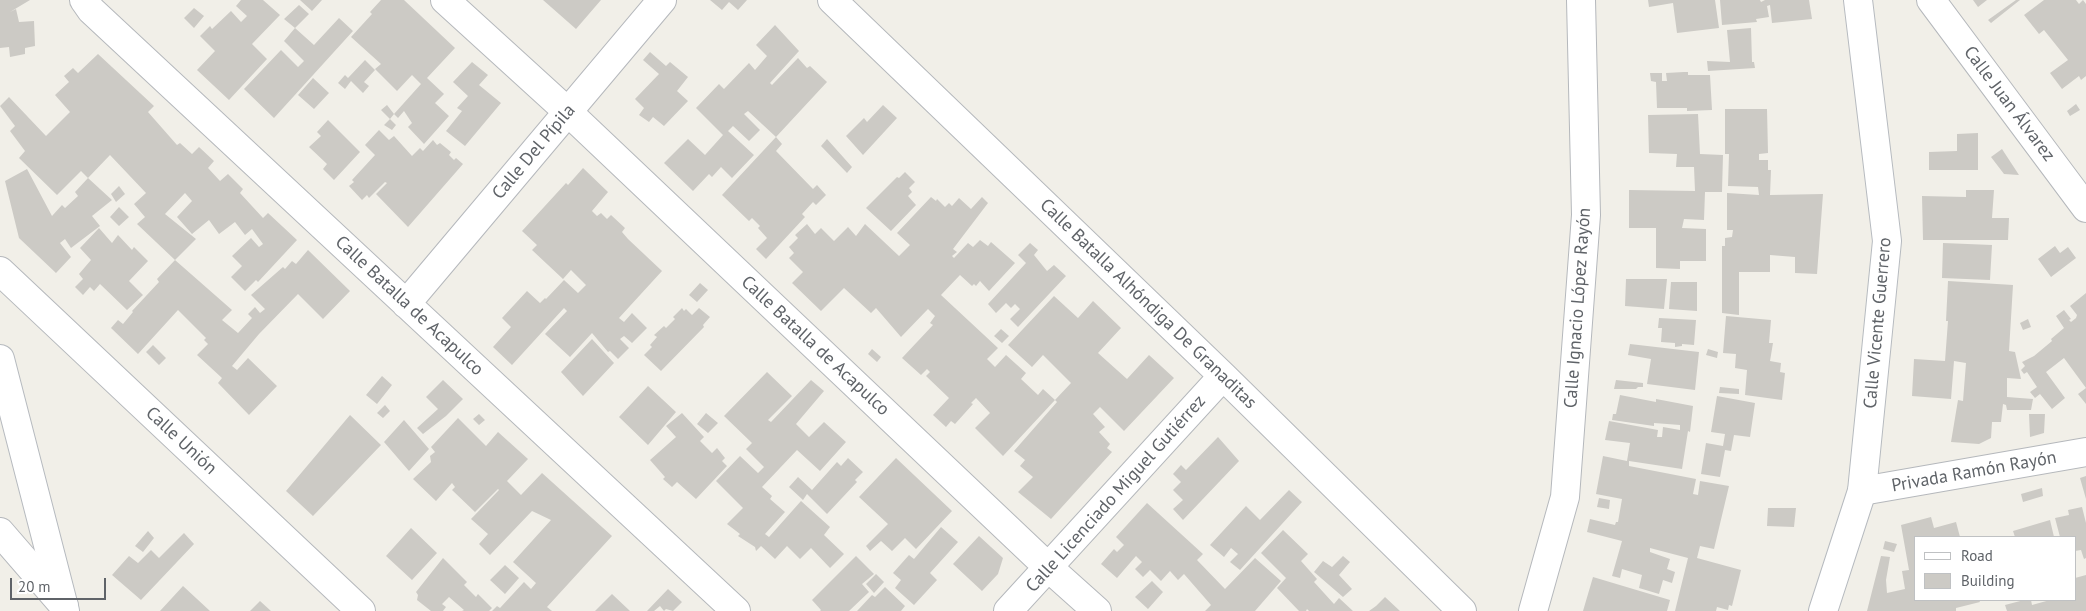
<!DOCTYPE html>
<meta charset="utf-8">
<style>
body{margin:0}
#map{position:relative;width:2086px;height:611px;overflow:hidden;background:#f1efe8;font-family:"PT Sans",sans-serif}
canvas{display:block}
.legend{position:absolute;left:1914px;top:536px;width:162px;height:65px;box-sizing:border-box;background:#fff;border:1px solid #bfc1c3;margin:0;padding:6px 9px;list-style:none;font-size:15px;color:#5f6368}
.legend li{display:flex;align-items:center;gap:10px;height:25px}
.legend b{width:25px;border:1px solid #bfc1c3}
.scale{position:absolute;left:10px;top:578px;width:96px;height:22px;box-sizing:border-box;border:2px solid #5f6368;border-top:0;padding-left:6px;font-size:15px;line-height:18px;white-space:nowrap;color:#5f6368;-webkit-text-stroke:4px #fff;paint-order:stroke}
</style>
<div id="map">
<canvas width="2086" height="611"></canvas>
<ul class="legend">
<li><b style="height:6px;background:#fff"></b>Road</li>
<li><b style="height:14px;background:#cccac5"></b>Building</li>
</ul>
<div class="scale">20 m</div>
</div>
<script>
const ctx = document.querySelector('canvas').getContext('2d');
ctx.lineJoin = 'round';
function paint(path, color) { ctx.fillStyle = color; ctx.fill(path, 'evenodd'); }
const toPath = rows => new Path2D(rows.map(r => 'M' + r).join(''));
function strokePath(path, color, width, dash) { ctx.strokeStyle = color; ctx.lineWidth = width; ctx.lineCap = dash ? 'butt' : 'round'; ctx.setLineDash(dash || []); ctx.stroke(path); }
function write(font, color, halo, rows, align = 'center') {
  ctx.font = font + ' "PT Sans",sans-serif'; ctx.lineWidth = 4; ctx.setLineDash([]); ctx.textBaseline = 'middle'; ctx.strokeStyle = halo; ctx.fillStyle = color; for (const [text, x, y, turn = 0] of rows) {
    ctx.save(); ctx.translate(x, y); ctx.rotate((+turn || 0) * Math.PI / 180); ctx.textAlign = isNaN(turn) ? turn : align; if (halo) ctx.strokeText(text, 0, 0); ctx.fillText(text, 0, 0); ctx.restore();
  }
}
const building = toPath([
 [0,0,30,0,10,12,16,9,19,22,34,21,35,46,25,48,25,54,10,57,9,47,0,48],
 [241,0,263,0,280,15,252,44,267,59,229,100,197,70,215,51,200,36,210,26,212,29,231,11,241,22,247,16,236,6],
 [300,0,322,0,312,11],
 [381,0,404,0,455,48,427,78,444,94,435,103,449,116,424,144,408,127,412,123,404,111,398,118,394,114,421,84,412,75,397,91,375,69,381,64,351,37,372,14,370,12],
 [543,0,601,0,576,29],
 [710,0,747,0,738,10,729,2,722,10],
 [1648,0,1715,0,1719,28,1677,33,1673,3,1649,7],
 [1720,0,1760,0,1761,2,1765,0,1809,0,1812,19,1772,23,1770,5,1767,6,1769,17,1756,19,1757,22,1722,25],
 [1973,0,1987,0,1978,7],
 [2016,0,2020,0,1991,23,1988,20],
 [2044,0,2076,0,2079,4,2083,0,2086,4,2086,76,2081,80,2079,76,2062,89,2050,73,2068,60,2044,30,2039,34,2024,15],
 [299,5,309,14,295,28,314,45,339,18,353,31,274,118,244,89,281,50,298,67,304,61,284,41,295,28,284,19],
 [194,8,204,16,194,28,184,18],
 [775,25,799,51,770,83,772,85,798,58,807,68,810,66,827,82,776,137,748,111,744,114,760,130,749,141,733,126,728,131,754,155,732,178,721,167,712,177,709,174,693,191,664,163,688,139,705,155,723,135,696,108,719,84,724,89,749,63,755,70,767,56,756,45],
 [1751,28,1752,62,1754,62,1755,68,1708,71,1707,61,1730,62,1727,30],
 [650,52,666,66,670,62,688,77,677,91,688,101,664,126,653,117,649,122,639,115,644,108,635,99,659,74,643,60],
 [98,54,154,106,148,112,177,145,180,143,192,154,199,147,214,161,208,168,220,181,228,174,243,189,240,193,263,218,268,213,297,240,258,282,256,280,245,291,231,277,242,266,232,256,251,238,259,247,263,244,252,229,245,235,235,222,219,234,209,220,192,234,177,217,192,201,185,193,165,214,196,239,175,260,137,224,145,217,134,204,146,193,110,155,88,178,112,200,92,216,100,226,71,248,65,239,60,243,71,257,56,273,19,238,5,181,27,169,52,216,62,205,65,208,78,196,75,192,88,178,81,171,57,195,19,158,25,151,10,131,15,126,0,106,9,97,46,136,70,112,55,95,69,82,64,76,73,68,78,73],
 [365,60,375,70,364,82,369,86,363,93,351,81,345,89,338,83,345,75,348,78],
 [472,62,488,75,479,85,501,103,465,146,446,131,462,111,457,108,468,96,453,82],
 [1684,72,1688,72,1688,75,1710,75,1712,110,1687,111,1687,108,1657,108,1656,82,1651,81,1650,73,1662,73,1662,81,1667,81,1666,73],
 [313,78,329,93,314,109,298,95],
 [2076,104,2080,110,2070,116,2067,111],
 [387,105,394,114,390,119,381,110],
 [883,105,897,118,863,155,846,136,864,118,867,122],
 [1725,109,1767,109,1768,153,1759,154,1759,160,1768,160,1768,170,1771,170,1770,195,1823,194,1817,274,1795,273,1795,257,1770,255,1770,272,1739,272,1739,315,1722,313,1722,246,1725,246,1725,238,1732,237,1733,230,1727,230,1727,193,1759,195,1758,187,1728,186,1729,154,1725,154],
 [1698,114,1700,154,1723,155,1722,192,1705,192,1704,220,1684,219,1682,228,1706,229,1706,261,1680,261,1680,269,1656,268,1656,228,1629,228,1629,190,1695,191,1694,167,1676,167,1677,154,1649,153,1648,115],
 [390,119,396,125,392,130,384,125],
 [328,120,360,152,334,180,323,169,327,164,309,147,321,136,317,132],
 [379,130,389,140,394,136,412,156,420,148,423,151,433,140,437,145,440,143,451,152,449,155,454,160,456,158,463,164,408,227,376,194,387,183,385,182,369,198,367,195,362,200,349,186,354,182,352,180,375,155,365,145],
 [1978,133,1978,170,1929,170,1929,152,1957,151,1957,134],
 [776,137,782,144,776,151,813,189,817,185,826,195,816,205,813,202,802,214,805,217,766,259,756,249,767,238,758,228,760,226,752,218,749,221,722,195],
 [827,139,852,167,847,173,821,146],
 [2002,149,2019,175,2004,174,1991,157],
 [583,168,608,192,592,211,597,216,601,213,607,219,611,215,625,228,622,232,628,239,662,271,619,318,624,322,632,313,647,328,632,343,624,336,620,339,629,348,618,359,610,351,608,352,592,333,570,357,545,334,567,311,564,308,512,365,493,347,511,327,502,318,527,291,540,303,545,298,546,299,564,280,578,293,586,285,571,270,563,279,532,250,537,245,522,231,566,183,568,185],
 [905,172,915,182,909,188,912,192,908,196,916,205,891,231,866,208,897,177,899,178],
 [119,186,125,194,116,202,111,194],
 [1966,190,1994,190,1992,218,2009,218,2008,240,1923,240,1922,196,1966,197],
 [931,197,936,201,937,199,945,207,949,203,952,206,959,198,971,209,982,197,988,203,953,249,957,252,952,256,954,258,968,243,973,247,980,240,988,246,991,242,1015,263,989,291,980,281,976,286,974,284,972,286,960,275,941,295,998,348,987,359,995,367,1006,355,1026,373,1021,379,1038,395,1043,389,1055,400,1003,456,975,428,990,413,976,398,971,403,973,404,955,424,951,421,946,427,933,415,949,398,926,376,930,372,927,369,921,375,902,358,933,325,930,323,935,316,928,309,901,337,876,308,871,313,844,288,821,311,792,283,803,272,789,258,794,253,789,247,798,238,795,235,807,224,815,234,821,228,834,241,848,227,856,236,865,224,899,256,910,245,897,233],
 [119,207,129,217,119,226,110,217],
 [99,228,112,243,118,235,132,250,134,247,148,261,129,281,143,295,127,310,100,284,94,291,90,287,83,295,75,287,83,279,79,274,91,260,80,248],
 [1030,243,1038,250,1034,255,1047,271,1054,265,1066,276,1018,327,1010,319,1020,309,1015,304,1011,308,1006,303,996,313,988,304,1026,263,1018,255],
 [1943,243,1992,245,1990,280,1942,278],
 [2055,246,2060,253,2068,247,2076,258,2051,277,2038,259],
 [308,250,350,291,323,319,298,294,259,334,232,366,237,370,248,358,277,386,249,415,218,383,222,378,197,355,208,344,204,340,206,338,178,310,138,354,111,328,118,320,123,324,133,312,132,311,159,282,157,279,175,260,232,310,222,320,238,333,252,318,248,314,255,307,260,313,265,309,251,295,283,267,285,269,292,261,296,264],
 [1626,279,1667,279,1664,309,1625,306],
 [1948,281,2013,285,2009,351,2015,352,2021,379,2007,378,2007,397,2033,399,2031,410,2007,410,2006,405,2003,404,2001,422,1992,422,1991,438,1979,444,1951,442,1958,400,1963,401,1966,363,1954,361,1951,399,1912,396,1914,359,1945,361,1948,321,1946,321],
 [1671,282,1697,282,1697,311,1669,309],
 [700,283,708,290,697,302,689,295],
 [2086,293,2086,388,2064,358,2046,372,2065,398,2052,409,2040,394,2035,398,2030,392,2037,387,2027,372,2024,374,2021,370,2025,366,2022,362,2034,356,2052,341,2051,339,2064,328,2056,316,2064,310,2071,319,2069,320,2071,322,2076,318,2077,315,2070,306],
 [1054,296,1078,318,1093,301,1121,328,1098,353,1127,379,1149,355,1174,378,1124,431,1100,407,1093,414,1105,427,1099,432,1110,444,1107,448,1112,452,1051,519,1018,492,1033,477,1020,466,1025,460,1014,451,1057,402,1055,400,1071,383,1043,355,1032,367,1008,345],
 [682,308,684,311,686,309,692,315,699,308,710,317,703,325,704,327,661,371,644,355,652,347,650,345,657,337,654,335,664,326,666,328,675,319,673,317],
 [1726,316,1771,320,1769,343,1773,343,1770,361,1781,363,1780,372,1785,373,1782,400,1745,395,1747,370,1735,368,1736,354,1723,353],
 [1659,318,1696,320,1694,345,1682,344,1682,346,1675,347,1675,343,1661,342,1662,328,1658,328],
 [2028,319,2031,327,2023,330,2020,323],
 [1001,329,1009,336,1002,343,994,336],
 [592,339,614,363,583,396,561,372],
 [1630,344,1699,352,1695,390,1647,384,1651,359,1628,355],
 [153,345,166,358,159,365,146,352],
 [872,349,881,357,877,362,868,354],
 [1708,349,1718,352,1717,358,1706,355],
 [767,372,792,396,768,420,771,422,811,380,824,391,796,424,809,437,824,422,846,442,820,471,797,450,762,487,772,496,770,499,785,512,765,534,769,537,801,501,830,527,824,535,844,554,830,568,811,548,800,559,787,546,775,559,761,546,756,551,755,547,738,536,740,534,727,524,743,508,716,481,740,456,758,473,764,467,746,449,752,443,724,416],
 [382,376,392,385,377,404,366,395],
 [443,380,463,399,446,416,423,434,417,428,438,409,426,397],
 [1616,380,1643,383,1643,387,1638,387,1636,389,1614,389],
 [648,386,676,412,648,445,619,417],
 [1720,387,1739,389,1739,394,1719,393],
 [2086,388,2086,404,2078,394],
 [1620,395,1656,402,1656,399,1693,406,1690,432,1688,431,1682,469,1629,461,1629,466,1696,479,1693,494,1698,495,1700,481,1729,486,1714,549,1700,546,1697,558,1741,570,1732,606,1729,605,1728,610,1717,607,1716,611,1675,611,1688,558,1650,548,1650,552,1670,559,1667,569,1675,572,1672,583,1663,580,1659,594,1639,588,1642,575,1622,569,1620,578,1612,576,1622,541,1587,532,1590,519,1615,525,1616,522,1618,522,1622,499,1596,494,1603,456,1627,461,1630,443,1605,440,1609,421,1658,430,1657,437,1662,437,1663,427,1680,430,1680,425,1654,423,1654,426,1612,420,1613,414,1616,414],
 [1717,396,1755,403,1750,437,1734,435,1731,451,1725,450,1720,477,1701,474,1706,443,1723,446,1725,434,1711,432],
 [385,405,390,411,383,418,377,413],
 [682,413,704,437,700,441,712,453,717,448,725,458,722,461,727,466,696,499,677,482,672,487,663,479,665,477,650,460,676,437,666,426],
 [706,413,718,423,708,433,697,424],
 [479,414,485,420,479,425,473,419],
 [2029,414,2045,414,2044,433,2030,437],
 [350,415,381,445,313,516,286,491],
 [458,418,486,446,498,432,528,459,507,481,521,495,542,473,612,536,547,607,552,611,492,611,497,606,500,608,524,582,531,589,536,583,513,562,551,520,532,511,490,555,479,544,488,534,471,519,499,490,498,489,475,512,452,490,455,487,452,483,436,501,413,479,431,462,430,456,435,452,431,447],
 [404,420,429,449,409,471,384,442],
 [1218,437,1239,461,1183,520,1173,509,1183,500,1173,490,1181,482,1173,474,1181,465,1186,470],
 [848,458,863,472,855,480,857,482,827,514,807,494,803,500,789,487,798,477,812,490,837,462,841,466],
 [896,458,952,511,916,549,905,538,892,551,881,541,870,551,866,546,888,524,859,497],
 [2086,476,2086,499,2080,478],
 [2042,488,2043,496,2023,502,2021,494],
 [1289,490,1302,502,1240,570,1230,562,1238,554,1231,548,1224,557,1210,545,1246,506,1260,520],
 [1599,498,1610,500,1609,509,1597,507],
 [1147,503,1203,554,1197,560,1225,589,1255,558,1281,581,1255,611,1205,611,1211,605,1184,574,1178,580,1170,571,1161,581,1150,570,1143,577,1135,569,1142,562,1136,556,1117,578,1101,564,1114,549,1117,552,1124,545,1116,537],
 [2082,507,2086,523,2086,558,2084,559,2081,550,2075,551,2075,537,2060,537,2055,518,2069,515,2068,510],
 [1768,508,1796,508,1794,527,1767,526],
 [1931,517,1934,528,1956,522,1960,537,1915,537,1915,600,1979,600,1980,602,1956,608,1956,611,1867,611,1881,556,1890,557,1886,580,1887,593,1905,589,1902,571,1909,570,1901,525],
 [2050,520,2054,537,2015,537,2013,531],
 [941,527,958,542,930,573,937,580,914,605,895,588,901,580,893,573,909,555,914,559],
 [411,528,437,553,412,580,386,556],
 [1283,530,1308,554,1301,561,1317,579,1314,582,1334,604,1339,598,1353,611,1309,611,1307,609,1306,611,1299,611,1277,588,1286,578,1261,553],
 [148,531,154,538,143,552,135,546],
 [184,533,194,544,141,600,112,575,129,556,138,563,151,550,159,558],
 [979,536,1003,558,998,574,982,591,953,564],
 [1885,541,1897,544,1894,552,1883,549],
 [856,556,874,574,862,584,869,592,849,611,820,611,821,610,812,600],
 [1343,556,1350,562,1339,575,1352,589,1343,597,1314,572,1323,561,1332,567],
 [443,558,467,582,464,585,476,597,478,594,492,608,489,611,462,611,464,610,449,597,442,604,446,607,443,611,431,611,417,600,418,595,416,592],
 [505,565,519,578,505,594,490,580],
 [876,574,884,582,874,593,866,584],
 [2086,575,2086,611,2007,611,2005,605,2024,600,2031,600,2032,605,2050,600,2075,600,2075,578],
 [1593,577,1670,600,1667,611,1583,611],
 [1152,581,1163,592,1148,609,1135,597],
 [183,586,210,611,160,611],
 [885,587,905,606,901,611,857,611,872,595,875,597],
 [668,589,682,602,673,611,666,609,664,611,660,606,654,611,647,611],
 [612,594,630,611,595,611],
 [1385,597,1400,611,1369,611,1376,606],
 [260,601,271,611,250,611]
]);
const street = toPath([
 [84,0,91,10,736,611],
 [445,0,568,112,1049,568,1097,611],
 [832,0,1223,376,1462,611],
 [1931,0,2086,208],
 [0,271,361,611],
 [406,304,662,0],
 [1862,491,2086,452],
 [0,532,64,606],
 [1008,611,1223,376],
 [1533,611,1565,497,1586,215,1581,0]
]);
const secondary = toPath([
 [0,359,65,611],
 [1823,611,1862,491,1887,241,1858,0]
]);
const streetNames = [
 ["Calle Juan Álvarez",2009,104,53],
 ["Calle Del Pípila",534,152,-50],
 ["Calle Batalla Alhóndiga De Granaditas",1148,304,44],
 ["Calle Batalla de Acapulco",409,306,43],
 ["Calle Ignacio López Rayón",1578,308,-86],
 ["Calle Vicente Guerrero",1878,323,-85],
 ["Calle Batalla de Acapulco",815,346,43],
 ["Calle Unión",181,441,43],
 ["Privada Ramón Rayón",1974,472,-10],
 ["Calle Licenciado Miguel Gutiérrez",1116,494,-48]
];
paint(building, '#cccac5');
strokePath(street, '#b5b8bc', 30);
strokePath(secondary, '#b6babf', 30);
strokePath(street, '#fff', 28);
strokePath(secondary, '#fff', 28);
write('18px', '#5f6368', '#fff', streetNames);
</script>
